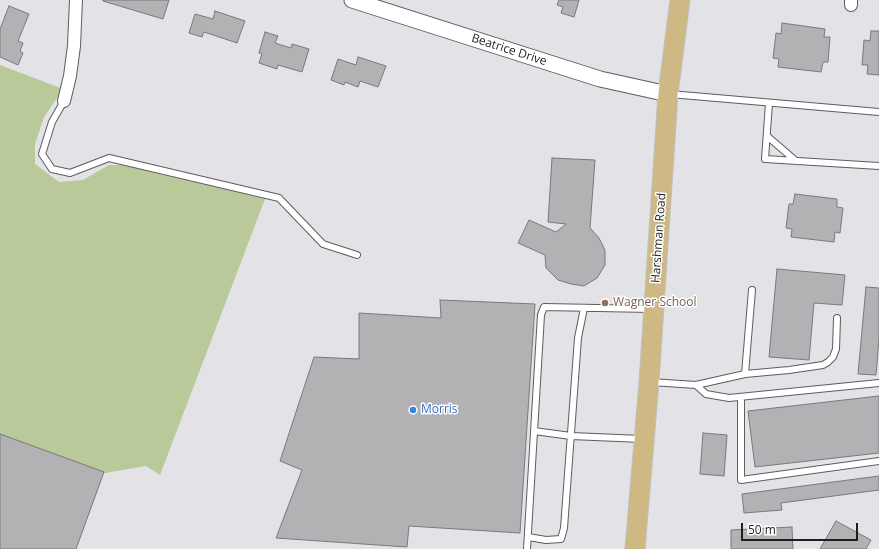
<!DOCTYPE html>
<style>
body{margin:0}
#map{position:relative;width:879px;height:549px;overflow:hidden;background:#e3e2e6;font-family:"Open Sans",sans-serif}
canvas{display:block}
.scale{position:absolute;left:741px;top:523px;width:117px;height:18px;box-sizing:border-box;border:2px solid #1e1e1f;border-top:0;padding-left:5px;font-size:12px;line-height:14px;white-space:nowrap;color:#1e1e1f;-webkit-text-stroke:3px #fff;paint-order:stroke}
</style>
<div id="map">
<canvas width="879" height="549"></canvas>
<div class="scale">50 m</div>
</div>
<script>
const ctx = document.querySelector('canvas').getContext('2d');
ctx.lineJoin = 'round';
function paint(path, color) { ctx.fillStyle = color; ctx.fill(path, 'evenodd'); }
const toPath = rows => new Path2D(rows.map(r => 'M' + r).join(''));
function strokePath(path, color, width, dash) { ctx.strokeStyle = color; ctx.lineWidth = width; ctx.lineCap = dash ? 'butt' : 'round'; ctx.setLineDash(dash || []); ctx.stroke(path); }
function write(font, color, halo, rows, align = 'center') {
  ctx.font = font + ' "Open Sans",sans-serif'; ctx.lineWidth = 3; ctx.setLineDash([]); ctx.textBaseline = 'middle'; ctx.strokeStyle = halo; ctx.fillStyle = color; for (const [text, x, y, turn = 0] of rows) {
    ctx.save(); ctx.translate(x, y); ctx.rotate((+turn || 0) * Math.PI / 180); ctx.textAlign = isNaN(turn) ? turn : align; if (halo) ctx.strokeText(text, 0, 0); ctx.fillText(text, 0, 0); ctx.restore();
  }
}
const green = toPath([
 [0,65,63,89,44,117,35,144,35,164,59,182,83,180,109,165,121,165,265,199,160,475,146,466,99,474,0,438]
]);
const building = toPath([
 [103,0,169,0,163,19,103,1,103,0],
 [559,0,579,0,574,17,561,13,563,7,557,5,559,0],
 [9,6,29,14,18,41,23,43,20,51,23,53,18,65,0,57,0,29,9,6],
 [215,11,245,21,237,43,204,32,202,37,189,33,195,14,213,19,215,11],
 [782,23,825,29,824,37,830,37,828,62,823,62,821,72,778,67,779,59,773,58,776,33,781,34,782,23],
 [871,31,879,31,879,75,867,74,868,65,862,65,864,40,870,41,871,31],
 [265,32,278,36,275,43,291,48,292,44,309,49,302,72,278,65,277,69,259,63,262,54,259,53,265,32],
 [358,57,386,66,378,87,360,81,358,87,345,82,344,85,331,80,338,59,356,65,358,57],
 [552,158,595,160,590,228,599,238,605,250,605,265,597,278,584,286,571,284,558,280,546,268,545,255,518,243,529,220,556,232,566,224,548,222,552,158],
 [795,194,837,199,837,207,843,208,840,233,835,232,834,242,791,237,792,229,786,228,789,204,793,204,795,194],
 [777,269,845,275,842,305,814,303,809,360,769,357,777,269],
 [866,287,879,288,879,339,876,375,858,374,866,287],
 [440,300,535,304,520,533,409,526,407,547,276,538,302,470,280,461,314,357,359,359,359,313,441,318,440,300],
 [879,396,879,453,755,467,748,411,879,396],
 [703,433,727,435,724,476,700,474,703,433],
 [0,434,104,472,76,549,0,549,0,434],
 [879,476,879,490,781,503,782,510,744,513,742,494,879,476],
 [836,521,871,540,866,549,820,549,836,521],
 [792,527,793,549,731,549,731,530,792,527]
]);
const service = toPath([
 [670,94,879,112],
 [64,101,52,122,42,154,52,169,70,173,109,158,279,198,323,244,357,255],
 [769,103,765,159,879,166],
 [767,136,796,161],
 [745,374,752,290],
 [651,382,696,385,745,374,789,370,823,365,828,362,833,357,836,349,837,318],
 [696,385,706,394,729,398,879,383],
 [741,397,741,480,879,461],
 [534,431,571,436,642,439],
 [528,537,546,540,561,539,564,528,578,338,584,308],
 [527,549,541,315,544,307,652,309]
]);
const minor = toPath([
 [851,0,851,5],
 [64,101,70,76,74,46,76,0]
]);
const tertiary = toPath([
 [352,0,600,79,668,94]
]);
const primary = toPath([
 [635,549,649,382,668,94,680,0]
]);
const markers = [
 [605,303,4,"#8d6e63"],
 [413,410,4,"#3f7fe0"]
];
const streetNames = [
 ["Beatrice Drive",509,50,18],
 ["Harshman Road",659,238,-86]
];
const educationNames = [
 ["Wagner School",613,303]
];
const shopNames = [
 ["Morris",421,410]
];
paint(green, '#bac99a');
paint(building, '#b2b2b5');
strokePath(building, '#79787c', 1);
strokePath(service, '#5d5c5f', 8);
strokePath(minor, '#5d5c5f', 14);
strokePath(tertiary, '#5d5c5f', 17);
strokePath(primary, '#c0c0c0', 21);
strokePath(service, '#fff', 6);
strokePath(minor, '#fff', 12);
strokePath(tertiary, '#fff', 15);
strokePath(primary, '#ceb984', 19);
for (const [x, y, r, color] of markers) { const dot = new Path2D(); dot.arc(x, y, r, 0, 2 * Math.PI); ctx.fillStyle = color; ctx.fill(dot); strokePath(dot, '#fff', 1.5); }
write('12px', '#1e1e1f', '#fff', streetNames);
write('12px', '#785e54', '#fff', educationNames, 'left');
write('12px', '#366cbe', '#fff', shopNames, 'left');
</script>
